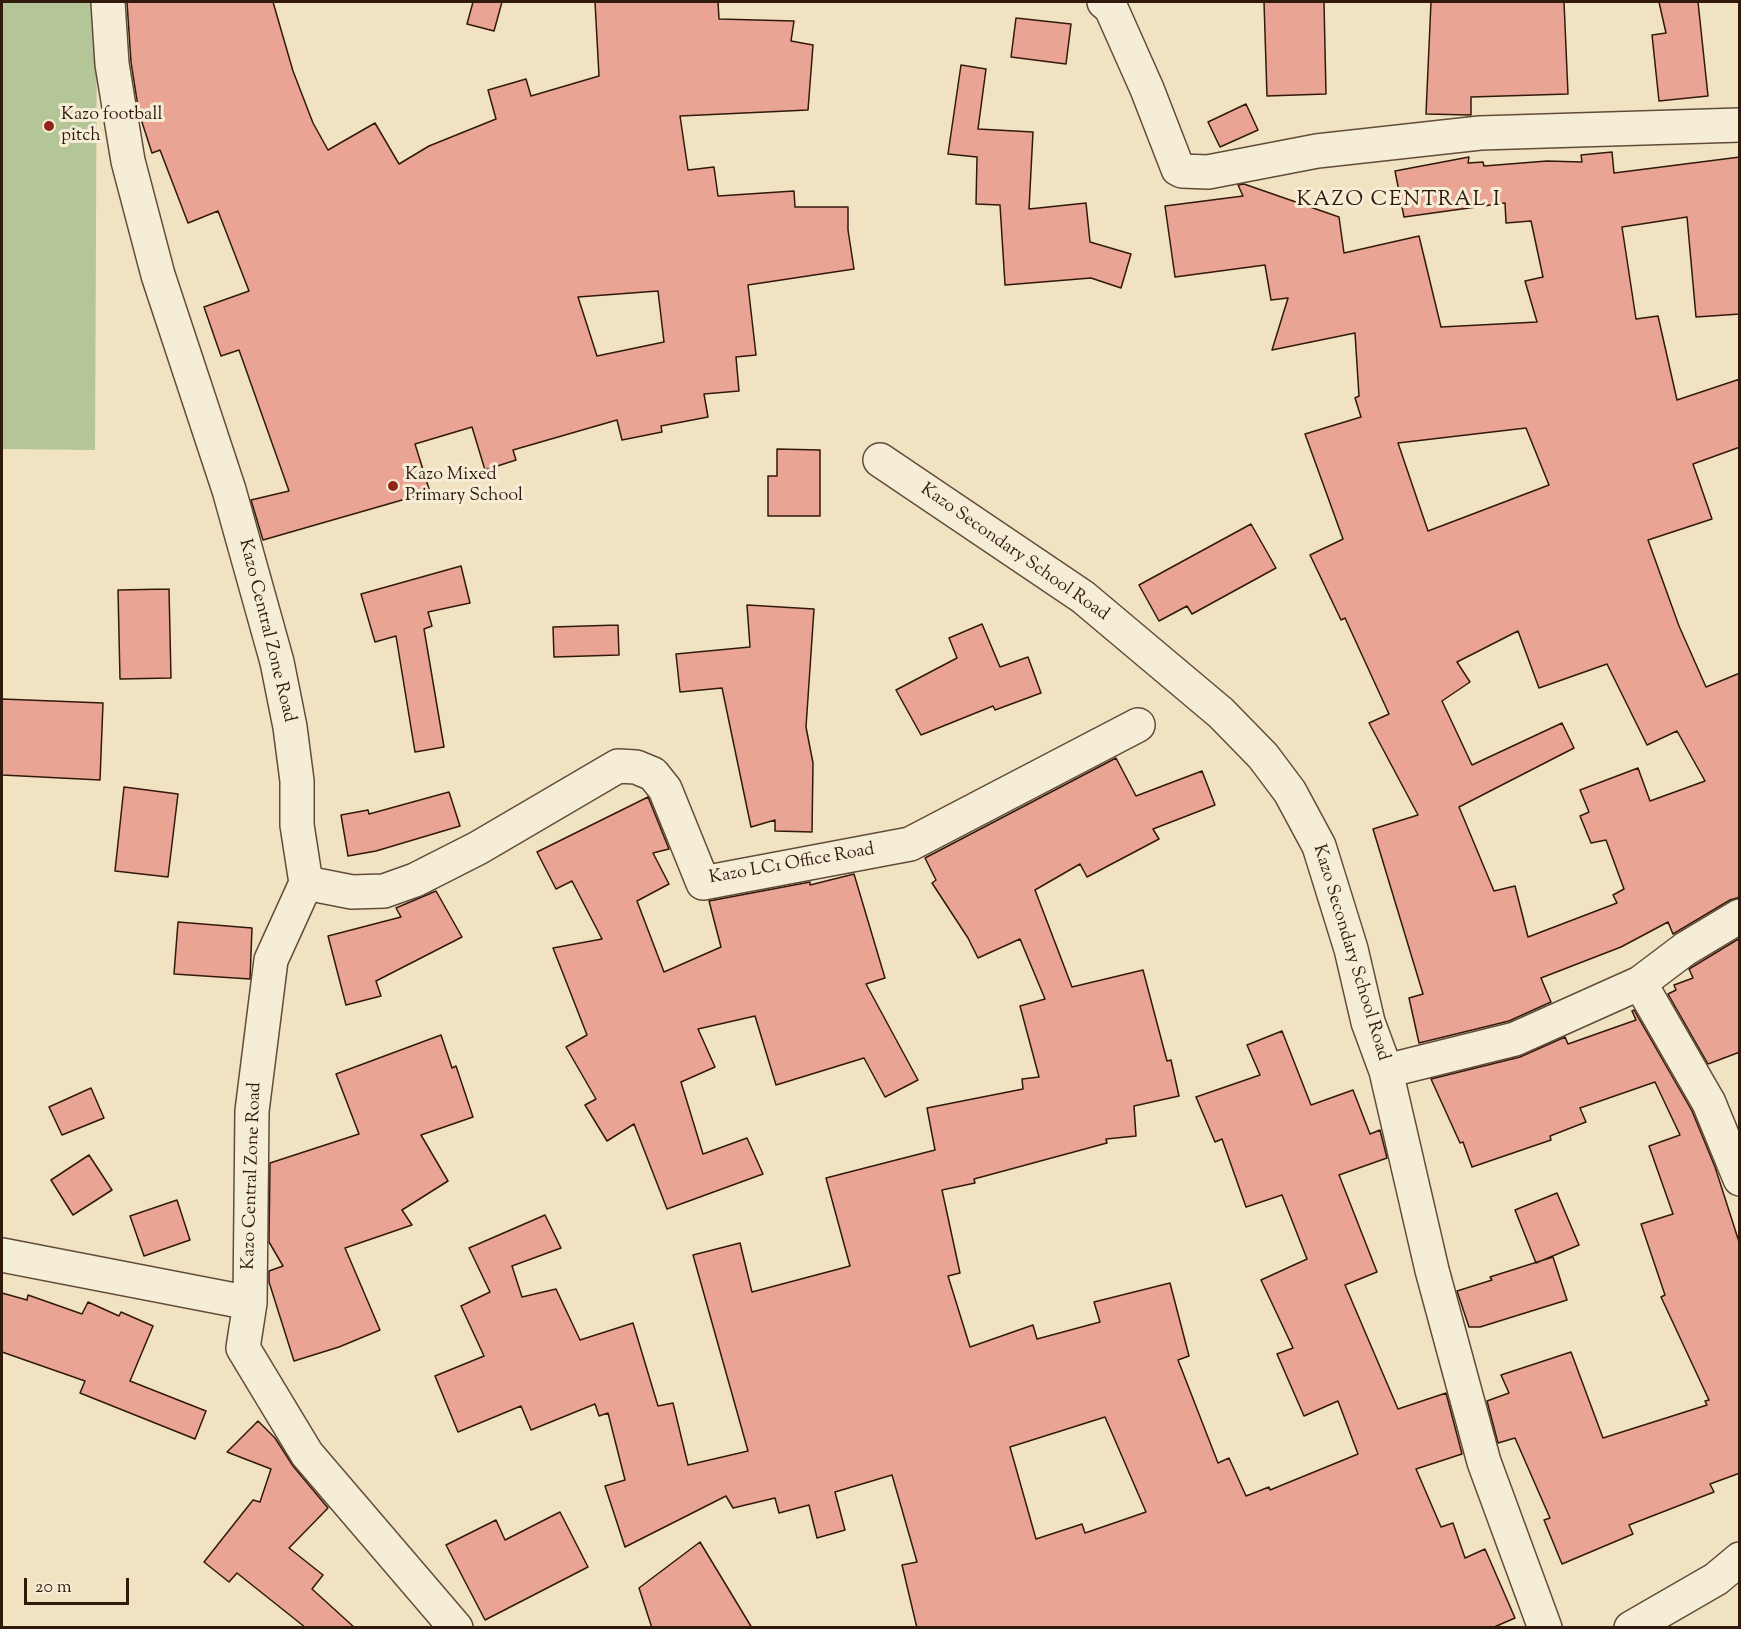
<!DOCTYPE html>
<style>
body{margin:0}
#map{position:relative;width:1741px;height:1629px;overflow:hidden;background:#f1e3c2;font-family:"Sorts Mill Goudy",serif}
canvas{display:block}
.frame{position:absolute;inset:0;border:3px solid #31190c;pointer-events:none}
.scale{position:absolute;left:24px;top:1578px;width:105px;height:27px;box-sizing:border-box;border:3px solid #31190c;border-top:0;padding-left:8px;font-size:18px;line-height:21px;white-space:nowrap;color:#31190c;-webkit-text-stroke:4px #f6edd7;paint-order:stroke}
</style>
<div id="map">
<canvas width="1741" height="1629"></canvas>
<div class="frame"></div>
<div class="scale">20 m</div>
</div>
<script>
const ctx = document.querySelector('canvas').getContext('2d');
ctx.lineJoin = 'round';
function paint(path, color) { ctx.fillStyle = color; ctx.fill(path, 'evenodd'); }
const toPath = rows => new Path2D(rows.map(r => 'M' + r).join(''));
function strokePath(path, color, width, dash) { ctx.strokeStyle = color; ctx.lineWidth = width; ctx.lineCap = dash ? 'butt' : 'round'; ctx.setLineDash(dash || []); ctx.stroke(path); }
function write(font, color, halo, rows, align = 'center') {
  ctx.font = font + ' "Sorts Mill Goudy",serif'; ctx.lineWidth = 6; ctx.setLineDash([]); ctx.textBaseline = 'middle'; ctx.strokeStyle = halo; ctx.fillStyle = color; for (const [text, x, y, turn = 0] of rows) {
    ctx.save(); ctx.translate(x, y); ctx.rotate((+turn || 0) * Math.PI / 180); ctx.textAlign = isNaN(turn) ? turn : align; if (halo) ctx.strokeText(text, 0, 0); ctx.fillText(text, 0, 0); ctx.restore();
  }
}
const green = toPath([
 [2,2,97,2,95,450,2,449]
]);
const building = toPath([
 [127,2,273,2,293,71,313,123,328,150,375,123,399,164,429,146,496,119,488,90,526,79,531,96,599,76,595,2,718,2,719,19,794,21,791,41,813,45,808,110,680,116,688,170,714,167,718,196,794,191,795,207,848,207,848,230,854,269,748,285,756,355,736,357,739,391,704,394,708,417,661,426,662,432,622,440,617,420,513,450,516,460,485,470,472,427,415,444,430,492,263,540,251,500,289,491,239,350,221,356,204,307,249,291,218,211,188,223,160,150,152,153,139,113,131,62,127,2],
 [658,291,664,342,597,356,578,297,658,291],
 [473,2,502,2,494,31,467,24,473,2],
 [1264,2,1324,2,1326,94,1267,96,1264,2],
 [1431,2,1564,2,1568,94,1471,97,1471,115,1426,114,1431,2],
 [1659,2,1698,2,1708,96,1659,101,1652,35,1666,33,1659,2],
 [1016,18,1071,24,1066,64,1011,57,1016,18],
 [961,65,986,69,978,129,1033,132,1029,209,1086,203,1090,242,1131,254,1121,288,1091,278,1005,285,1000,205,976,204,977,157,948,154,961,65],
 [1246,104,1258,130,1220,147,1208,122,1246,104],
 [1612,152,1614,173,1740,157,1740,314,1696,317,1687,217,1622,227,1636,319,1658,316,1677,400,1740,379,1740,447,1693,464,1712,519,1648,540,1679,626,1706,687,1740,673,1740,897,1730,900,1673,934,1668,922,1621,947,1541,978,1551,1002,1509,1021,1419,1043,1409,998,1423,994,1373,829,1418,815,1369,723,1389,714,1345,618,1341,620,1310,555,1343,539,1305,434,1361,417,1355,398,1359,396,1355,333,1272,350,1288,298,1271,300,1265,265,1175,277,1165,206,1243,196,1238,185,1244,184,1339,217,1344,253,1419,236,1441,327,1537,322,1525,281,1543,277,1531,221,1506,223,1505,203,1404,217,1395,171,1469,157,1468,163,1483,162,1484,166,1547,161,1582,162,1581,155,1612,152],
 [1526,428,1549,485,1428,531,1398,443,1526,428],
 [1518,631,1539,688,1607,664,1647,745,1677,731,1705,781,1650,801,1638,768,1580,790,1589,812,1580,816,1591,843,1606,840,1624,889,1613,895,1617,903,1528,937,1515,886,1494,891,1459,807,1574,748,1562,723,1472,765,1442,701,1470,682,1457,662,1518,631],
 [777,449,820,450,820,516,768,516,768,476,777,476,777,449],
 [1251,524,1276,568,1192,614,1187,606,1159,621,1139,585,1251,524],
 [461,566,470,603,428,612,432,626,424,629,444,747,415,752,396,636,375,642,361,594,461,566],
 [169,589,171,678,120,679,118,590,169,589],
 [747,605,814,609,806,727,813,763,812,832,775,831,775,820,751,827,722,688,680,692,676,654,750,647,747,605],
 [982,624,1000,667,1028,657,1041,693,995,710,993,706,921,735,896,690,957,658,949,638,982,624],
 [618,625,619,655,554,657,553,627,618,625],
 [2,699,103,703,100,780,2,775,2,699],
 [1116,758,1136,796,1202,771,1215,805,1153,829,1159,839,1087,877,1080,864,1035,890,1072,987,1143,970,1167,1061,1171,1060,1179,1096,1134,1106,1136,1136,1106,1139,1107,1143,974,1179,975,1183,942,1190,960,1273,948,1276,970,1347,1033,1325,1037,1339,1100,1322,1094,1302,1170,1283,1189,1356,1178,1360,1218,1463,1229,1458,1246,1496,1269,1487,1270,1490,1358,1454,1338,1401,1304,1416,1277,1354,1293,1348,1261,1280,1307,1259,1282,1195,1246,1207,1222,1139,1215,1142,1196,1097,1260,1075,1247,1045,1282,1031,1311,1105,1353,1090,1370,1134,1380,1130,1387,1158,1339,1175,1377,1272,1345,1285,1398,1409,1446,1393,1462,1454,1416,1469,1441,1527,1453,1523,1465,1558,1485,1549,1515,1618,1492,1628,917,1628,902,1565,917,1562,892,1475,835,1492,845,1530,817,1538,809,1505,779,1513,775,1498,733,1508,726,1496,625,1547,605,1486,625,1480,608,1413,599,1416,595,1404,531,1430,521,1406,458,1432,435,1376,484,1356,461,1306,490,1292,469,1248,545,1215,561,1248,512,1266,522,1297,556,1289,580,1340,633,1323,658,1406,673,1403,688,1465,748,1451,693,1255,740,1243,752,1292,850,1266,826,1178,935,1150,927,1108,1023,1089,1022,1079,1039,1077,1020,1006,1045,999,1020,939,978,958,968,938,932,883,936,880,925,858,1116,758],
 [1105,1417,1146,1512,1085,1533,1082,1524,1036,1539,1010,1447,1105,1417],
 [124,787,178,794,168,877,115,871,124,787],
 [449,792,460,826,376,851,348,856,341,815,368,810,369,814,449,792],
 [648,797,669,849,653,853,669,884,637,901,664,972,721,947,709,901,810,882,810,885,854,874,885,978,866,984,918,1080,885,1097,864,1058,776,1085,755,1016,698,1029,715,1067,681,1082,703,1154,747,1138,763,1174,667,1209,634,1124,607,1141,585,1105,596,1099,566,1047,587,1035,553,948,602,939,572,881,556,889,537,852,648,797],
 [436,891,462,937,376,981,381,996,346,1005,328,936,401,917,396,908,436,891],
 [178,922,252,928,250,979,174,974,178,922],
 [1740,938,1740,1052,1708,1064,1668,994,1676,990,1674,985,1693,978,1689,969,1740,938],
 [1634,1010,1692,1111,1715,1167,1740,1245,1740,1473,1710,1484,1714,1492,1629,1525,1633,1534,1562,1564,1544,1520,1550,1518,1515,1438,1498,1443,1487,1401,1509,1393,1501,1375,1571,1352,1603,1438,1707,1405,1705,1401,1709,1400,1661,1297,1665,1295,1641,1224,1673,1214,1649,1146,1680,1135,1655,1082,1580,1108,1586,1122,1550,1136,1551,1140,1472,1167,1463,1142,1460,1143,1431,1079,1520,1057,1565,1037,1568,1044,1636,1020,1632,1011,1634,1010],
 [441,1035,452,1068,456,1066,473,1117,421,1135,448,1181,402,1210,412,1225,345,1248,380,1330,339,1347,294,1361,269,1282,269,1271,283,1266,269,1242,270,1163,359,1134,336,1074,441,1035],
 [91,1088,104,1118,62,1135,49,1107,91,1088],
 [89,1155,112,1190,73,1215,51,1180,89,1155],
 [1557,1193,1579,1245,1536,1263,1515,1210,1557,1193],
 [177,1200,190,1240,144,1256,130,1216,177,1200],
 [1553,1257,1567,1300,1480,1327,1469,1327,1457,1291,1492,1280,1490,1277,1553,1257],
 [2,1293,27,1300,28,1295,82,1314,88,1302,119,1316,121,1312,153,1326,130,1381,206,1411,195,1439,80,1393,85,1381,2,1352,2,1293],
 [258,1421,275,1438,293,1466,328,1508,289,1548,323,1575,312,1589,355,1628,306,1628,237,1573,229,1582,204,1562,253,1500,260,1502,271,1469,227,1452,258,1421],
 [560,1512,588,1567,485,1620,446,1545,496,1520,505,1540,560,1512],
 [700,1542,752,1628,652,1628,639,1588,700,1542]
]);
const minor = toPath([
 [108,2,112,64,128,161,158,275,229,490,277,662,290,727,297,781,297,825,306,883,271,960,252,1111,250,1303,243,1348,307,1454,456,1628],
 [1104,2,1111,8,1147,89,1178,169,1182,171,1208,172,1317,151,1480,133,1740,125],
 [880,460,1083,597,1221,713,1263,756,1290,792,1319,846,1351,949,1368,1022,1386,1071,1432,1270,1484,1462,1545,1628],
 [306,883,352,892,384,891,415,880,478,848,618,766,636,767,653,774,665,789,703,883,910,844,1138,725],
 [1640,983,1709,1103,1740,1179],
 [1386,1071,1515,1039,1640,983,1685,949,1740,916],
 [2,1255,250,1303],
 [1631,1628,1716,1579,1740,1559]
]);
const markers = [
 [49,126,6,"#8f2418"],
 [393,486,6,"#8f2418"]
];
const poiNames = [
 ["Kazo football",61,116],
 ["pitch",61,137],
 ["Kazo Mixed",405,476],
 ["Primary School",405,497]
];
const streetNames = [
 ["Kazo Secondary School Road",1014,553,35],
 ["Kazo Central Zone Road",266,631,76],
 ["Kazo LC1 Office Road",792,865,-10],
 ["Kazo Secondary School Road",1350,953,73],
 ["Kazo Central Zone Road",253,1176,-88]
];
const quarterNames = [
 ["KAZO CENTRAL I",1399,201]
];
paint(green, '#b4c598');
paint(building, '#e9a494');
strokePath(building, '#31190c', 1.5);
strokePath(minor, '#614c3a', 36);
strokePath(minor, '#f6edd7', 33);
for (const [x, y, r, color] of markers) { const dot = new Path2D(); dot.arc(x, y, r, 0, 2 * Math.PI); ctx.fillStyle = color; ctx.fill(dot); strokePath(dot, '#f6edd7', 2); }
write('18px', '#31190c', '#f6edd7', poiNames, 'left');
write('18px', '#31190c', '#f6edd7', streetNames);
ctx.letterSpacing = '1.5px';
write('21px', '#31190c', '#f6edd7', quarterNames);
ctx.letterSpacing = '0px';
</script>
